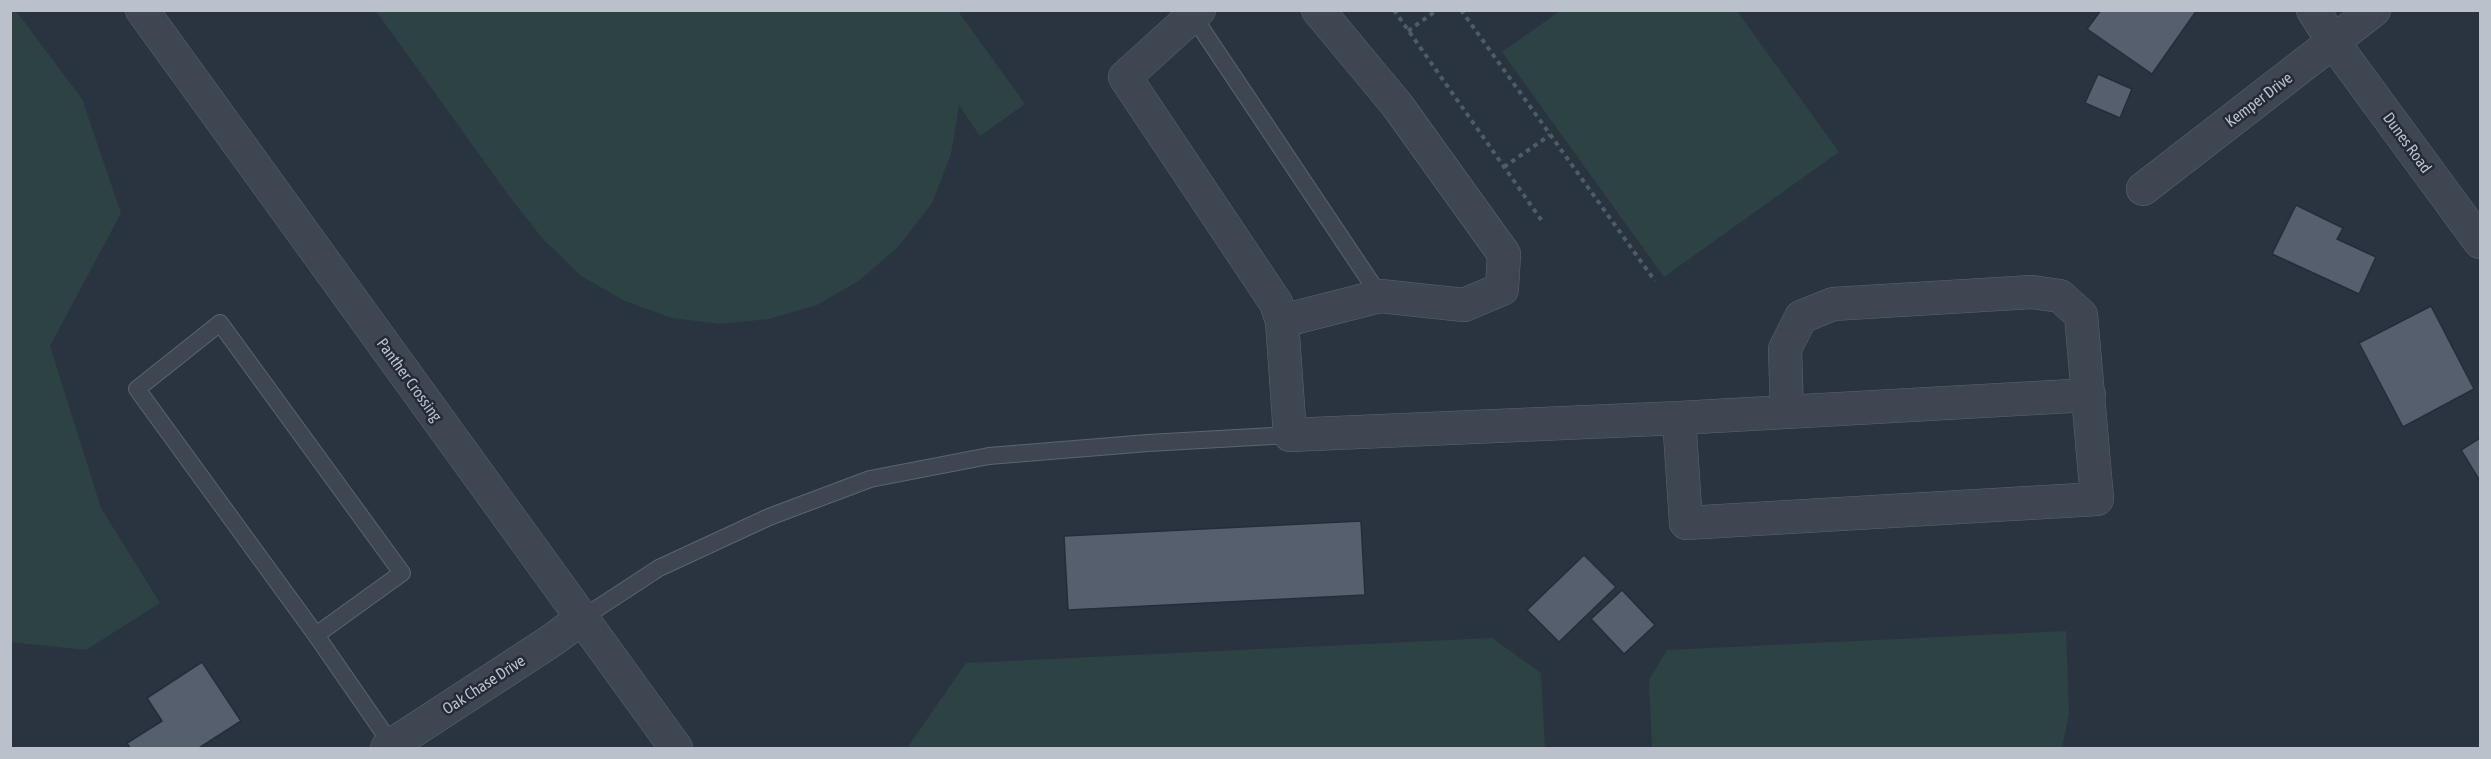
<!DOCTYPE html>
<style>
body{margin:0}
#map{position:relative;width:2491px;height:759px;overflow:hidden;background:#2a3441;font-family:"Asap Condensed",sans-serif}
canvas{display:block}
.frame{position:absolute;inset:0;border:12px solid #bbc1cb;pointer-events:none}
</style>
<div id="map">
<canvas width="2491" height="759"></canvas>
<div class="frame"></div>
</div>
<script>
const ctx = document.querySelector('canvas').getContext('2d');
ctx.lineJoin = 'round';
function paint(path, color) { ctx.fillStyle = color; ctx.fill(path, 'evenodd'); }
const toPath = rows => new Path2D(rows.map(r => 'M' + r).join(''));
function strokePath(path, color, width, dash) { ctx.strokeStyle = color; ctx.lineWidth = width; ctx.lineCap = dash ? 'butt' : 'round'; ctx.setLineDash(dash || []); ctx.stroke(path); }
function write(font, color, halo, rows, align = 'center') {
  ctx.font = font + ' "Asap Condensed",sans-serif'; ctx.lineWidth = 5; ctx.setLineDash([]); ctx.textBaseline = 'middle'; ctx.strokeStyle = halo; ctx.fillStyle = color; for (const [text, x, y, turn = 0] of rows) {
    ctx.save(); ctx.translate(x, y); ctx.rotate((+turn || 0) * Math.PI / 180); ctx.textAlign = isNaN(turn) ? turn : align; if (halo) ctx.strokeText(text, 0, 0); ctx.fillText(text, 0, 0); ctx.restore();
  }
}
const green = toPath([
 [10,11,16,11,82,99,121,213,50,346,101,508,160,603,86,650,11,642],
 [376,11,958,11,1025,104,980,136,959,105,951,154,932,203,899,246,860,280,817,305,769,319,720,324,672,318,625,301,581,276,543,239,509,196],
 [1560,11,1737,11,1839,152,1664,277,1502,52],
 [2066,631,2069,714,2062,748,1652,748,1649,680,1667,650],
 [1492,638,1541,673,1545,748,907,748,966,663]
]);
const building = toPath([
 [2101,10,2197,10,2152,74,2087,29,2101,10],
 [2098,74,2132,89,2120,118,2085,103,2098,74],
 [2296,205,2343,228,2337,239,2376,257,2359,294,2272,254,2296,205],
 [2431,306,2474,389,2403,427,2359,343,2431,306],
 [2480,438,2480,481,2461,450,2480,438],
 [1361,521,1365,595,1068,610,1064,536,1361,521],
 [1584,555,1616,587,1559,642,1527,610,1584,555],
 [1622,590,1655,625,1624,654,1591,619,1622,590],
 [202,662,241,721,199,748,130,748,127,743,162,721,147,698,202,662]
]);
const path = toPath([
 [1394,10,1542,221],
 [1461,10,1655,281],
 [1408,31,1437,10],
 [1504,167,1550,135]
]);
const service = toPath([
 [1193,16,1380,296],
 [581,619,659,568,769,517,870,479,989,456,1148,443,1290,435],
 [316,635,402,573,220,323,137,389,316,635,392,745]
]);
const minor = toPath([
 [142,10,676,748],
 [1199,10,1125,77,1276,303,1282,321,1290,435,1679,418,2089,395],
 [2313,10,2334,43,2480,242],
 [2143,189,2374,10],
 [1282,321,1380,296,1464,305,1502,289,1504,254,1397,105,1318,10],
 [1679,418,1686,523,2097,499,2081,315,2060,296,2032,292,1833,304,1801,317,1785,349,1787,412],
 [387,748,551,641,581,619]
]);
const streetNames = [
 ["Kemper Drive",2259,100,-37],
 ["Dunes Road",2407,143,54],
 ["Panther Crossing",409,380,54],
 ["Oak Chase Drive",484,685,-33]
];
paint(green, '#2d4243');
paint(building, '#555f6e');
strokePath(building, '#252d39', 1.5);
strokePath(service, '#5c646f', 18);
strokePath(minor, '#5c646f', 34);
strokePath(path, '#4c5e61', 4, [4.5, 4.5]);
strokePath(service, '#3e4651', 16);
strokePath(minor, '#3e4651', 33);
write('16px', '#bbc1cb', '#222b37', streetNames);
</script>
